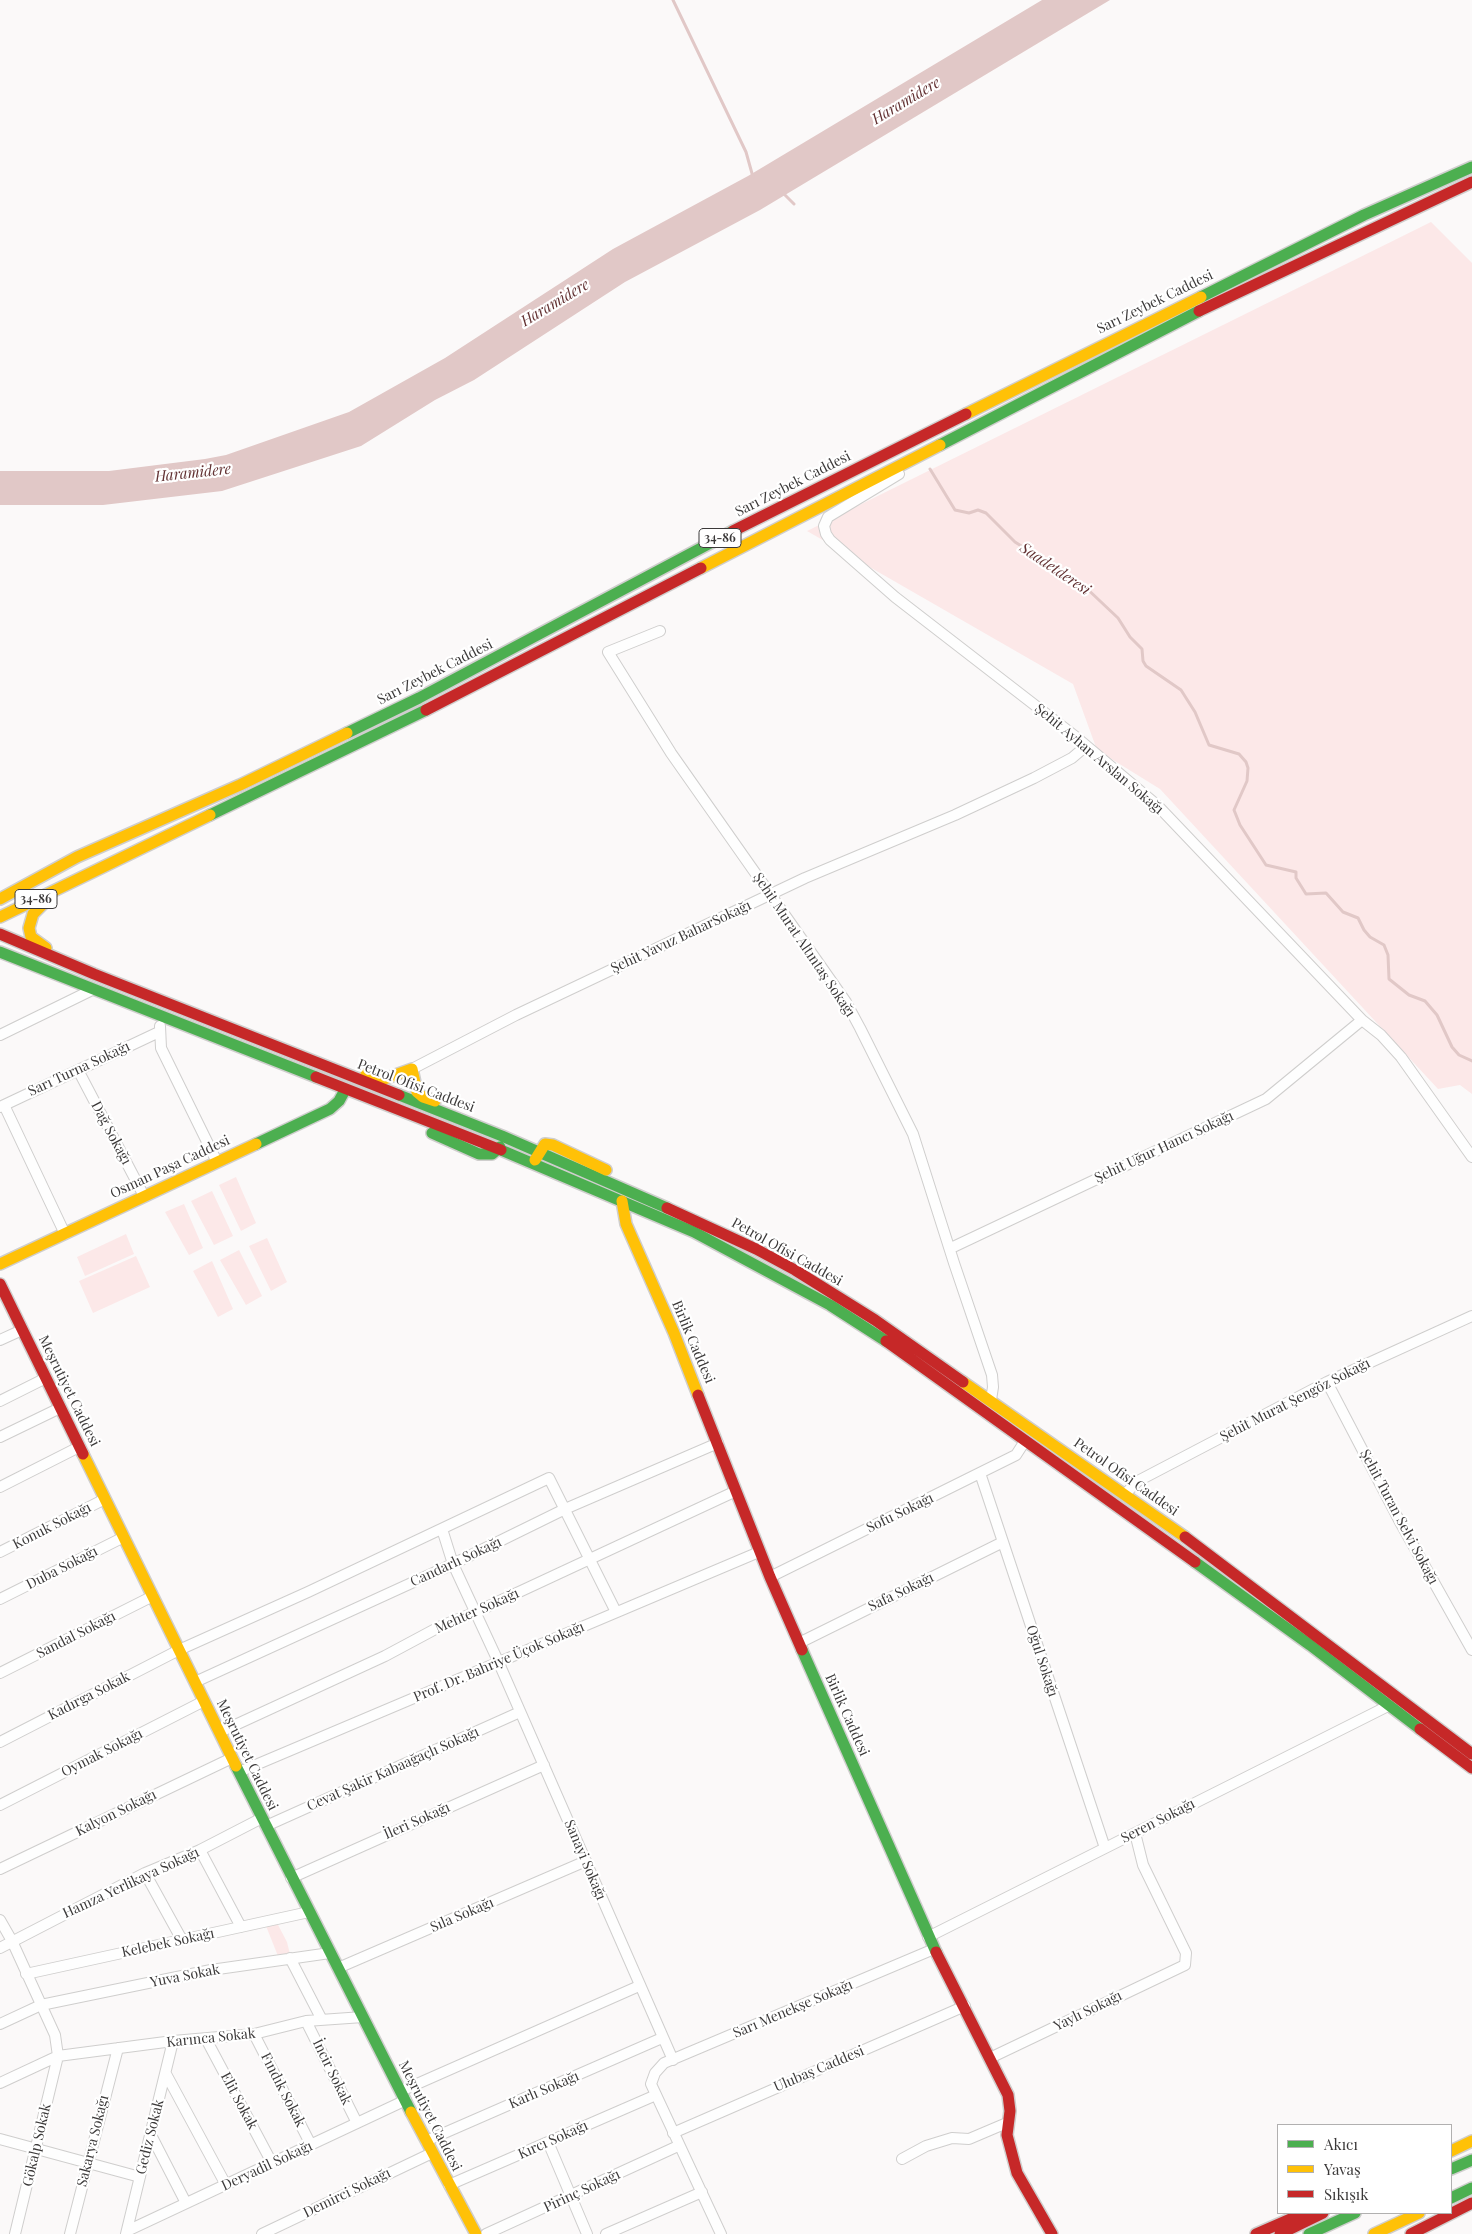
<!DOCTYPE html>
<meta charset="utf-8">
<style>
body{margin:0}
#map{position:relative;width:1472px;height:2234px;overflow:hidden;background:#fbf9f9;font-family:"Playfair Display",serif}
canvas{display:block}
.legend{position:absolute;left:1277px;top:2124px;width:175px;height:90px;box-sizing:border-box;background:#fff;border:1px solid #b1b0b0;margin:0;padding:6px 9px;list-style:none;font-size:15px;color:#3b3939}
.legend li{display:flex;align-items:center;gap:10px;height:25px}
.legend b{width:25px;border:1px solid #b1b0b0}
</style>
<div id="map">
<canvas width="1472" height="2234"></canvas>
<ul class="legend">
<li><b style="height:6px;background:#4caf50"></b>Akıcı</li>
<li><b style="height:6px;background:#ffc107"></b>Yavaş</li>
<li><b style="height:6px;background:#c62828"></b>Sıkışık</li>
</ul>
</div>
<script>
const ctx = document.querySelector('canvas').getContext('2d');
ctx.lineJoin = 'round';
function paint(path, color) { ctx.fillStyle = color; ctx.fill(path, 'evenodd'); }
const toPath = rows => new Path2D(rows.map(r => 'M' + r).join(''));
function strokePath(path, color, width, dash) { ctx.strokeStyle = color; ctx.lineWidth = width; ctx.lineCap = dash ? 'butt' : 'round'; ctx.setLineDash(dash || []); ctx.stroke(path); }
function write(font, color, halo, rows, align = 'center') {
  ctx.font = font + ' "Playfair Display",serif'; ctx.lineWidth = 4.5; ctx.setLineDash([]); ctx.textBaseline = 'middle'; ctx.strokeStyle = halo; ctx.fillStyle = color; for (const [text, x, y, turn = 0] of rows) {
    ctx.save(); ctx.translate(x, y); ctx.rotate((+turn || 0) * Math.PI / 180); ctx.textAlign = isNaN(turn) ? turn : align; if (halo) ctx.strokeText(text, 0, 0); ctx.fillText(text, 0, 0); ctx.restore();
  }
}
const green = toPath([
 [1431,222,1472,263,1472,1094,1460,1085,1438,1089,1160,789,1097,750,1073,684,807,531],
 [236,1177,256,1223,241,1231,219,1185],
 [212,1191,233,1236,214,1245,191,1201],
 [184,1204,203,1248,189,1255,165,1212],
 [126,1234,134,1254,85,1276,77,1257],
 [267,1238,287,1282,271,1291,249,1246],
 [239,1250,262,1296,246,1305,220,1260],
 [136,1256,150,1287,93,1313,79,1281],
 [212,1261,233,1309,218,1317,193,1271],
 [277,1923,287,1942,290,1954,278,1956,266,1926]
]);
const water = toPath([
 [1042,0,1110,0,760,210,625,282,474,380,435,400,361,446,222,491,103,505,0,505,0,471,109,471,205,459,226,455,349,412,445,358,613,249,748,176]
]);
const stream = toPath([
 [673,0,746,152,753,177],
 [782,192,794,204],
 [930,469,955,510,969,513,978,510,986,513,1015,542,1082,584,1118,618,1130,637,1142,649,1143,661,1146,666,1181,690,1195,712,1209,745,1239,754,1246,762,1248,768,1247,781,1234,810,1240,825,1266,865,1296,872,1296,878,1306,894,1326,893,1343,912,1358,918,1364,930,1370,937,1384,945,1388,955,1389,979,1409,995,1425,1001,1437,1015,1452,1047,1459,1055,1472,1061]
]);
const street = toPath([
 [899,474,828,517,824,526,826,534,830,540,895,597,1076,737,1157,805,1362,1020,1381,1035,1401,1057,1472,1157],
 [660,631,608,652,671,753,846,1002,860,1028,913,1134,954,1263,992,1375,993,1387,991,1400],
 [160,1026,161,1048,217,1162],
 [0,1035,92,990],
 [412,1069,516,1015,805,878,955,815,1034,778,1072,758,1086,746],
 [78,1070,144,1196],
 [4,1105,65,1234],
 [0,1107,159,1032],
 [951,1248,1266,1099,1362,1020],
 [0,1340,22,1330],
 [1327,1382,1400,1522,1472,1650],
 [0,1401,46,1378],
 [0,1437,60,1408],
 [980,1473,1105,1848],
 [0,1487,79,1447],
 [1125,1494,1138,1481,1327,1382,1472,1316],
 [442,1529,453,1564,498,1661,673,2060],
 [0,1552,105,1499],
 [770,1577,1016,1455,1025,1441],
 [0,1599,124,1537],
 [799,1643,1003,1542],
 [0,1673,153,1596],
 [195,1682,453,1564,565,1509,718,1443],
 [220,1732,385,1656,441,1626,476,1612,736,1491],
 [0,1742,179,1650,308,1592,549,1478,616,1612],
 [239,1772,759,1552],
 [0,1805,204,1701],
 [266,1826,520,1712],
 [200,1850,241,1927],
 [0,1869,232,1758],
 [145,1873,182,1940],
 [291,1878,544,1765],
 [0,1920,12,1941,55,2035,58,2056,15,2234],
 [928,1937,1388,1706],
 [0,1948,145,1873,200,1850,262,1818],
 [290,1958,322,2020],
 [338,1968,586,1861],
 [26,1974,309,1912],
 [306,2021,357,2123],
 [0,2024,41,2005,211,1970,330,1953],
 [254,2034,311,2145],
 [206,2039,272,2163],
 [990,2058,1185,1965,1186,1953,1143,1865,1135,1833],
 [166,2074,226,2185],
 [0,2083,58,2056,173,2041,254,2034,306,2021,363,2017],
 [401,2091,639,1986],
 [673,2133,965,2006],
 [151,2135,186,2203],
 [0,2139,140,2177],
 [426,2141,662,2038],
 [548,2142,587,2234],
 [902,2159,926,2146,952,2138,969,2139,1009,2122],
 [449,2185,656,2095],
 [127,2231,406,2100],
 [70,2234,118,2048],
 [126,2234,173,2041],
 [262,2234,432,2153],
 [486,2234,678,2146],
 [606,2234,702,2192],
 [721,2234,651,2084,655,2073,664,2063,934,1949]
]);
const fast = toPath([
 [1201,297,1364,215,1472,167],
 [940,445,1199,311],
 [347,733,419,698,733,531],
 [210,815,426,710],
 [0,952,316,1077],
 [399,1095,502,1136,667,1208],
 [432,1133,479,1154,492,1154,500,1147],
 [256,1144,330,1109,339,1101,345,1090],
 [501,1150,694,1232,830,1305,886,1341],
 [1195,1562,1310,1645,1420,1729],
 [802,1650,936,1952],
 [236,1766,411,2112],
 [1451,2169,1472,2160],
 [1451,2198,1472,2188],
 [1309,2234,1355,2213]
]);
const slow = toPath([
 [966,414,1201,297],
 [701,568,940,445],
 [0,899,77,857,240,785,347,733],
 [0,917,210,815],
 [46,948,31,937,29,928,33,914,49,898],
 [366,1074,384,1079,412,1069,417,1092,423,1097,435,1101],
 [535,1160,545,1144,553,1145,606,1170],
 [622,1201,626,1224,674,1333,698,1395],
 [0,1264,256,1144],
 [963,1382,1185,1537],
 [83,1454,236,1766],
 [411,2112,476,2234],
 [1451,2151,1472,2141],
 [1374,2234,1419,2213]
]);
const jam = toPath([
 [1199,311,1472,182],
 [733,531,966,414],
 [426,710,701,568],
 [0,934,94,974,399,1095],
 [316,1077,501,1150],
 [667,1208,756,1249,795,1270,875,1320,963,1382],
 [0,1284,83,1454],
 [886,1341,1195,1562],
 [698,1395,770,1577,802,1650],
 [1185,1537,1472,1754],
 [1420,1729,1472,1768],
 [936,1952,1008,2095,1010,2111,1007,2135,1017,2173,1052,2234],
 [1256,2234,1304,2213],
 [1280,2234,1323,2213],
 [1411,2234,1472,2203]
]);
const shields = [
 [720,538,42],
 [36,899,42]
];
const shieldNames = [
 ["34-86",720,538],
 ["34-86",36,899]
];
const streetNames = [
 ["Sarı Zeybek Caddesi",1155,302,-26],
 ["Sarı Zeybek Caddesi",793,484,-27],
 ["Sarı Zeybek Caddesi",435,672,-27],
 ["Şehit Ayhan Arslan Sokağı",1099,759,40],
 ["Şehit Yavuz BaharSokağı",681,937,-25],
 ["Şehit Murat Altıntaş Sokağı",804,945,56],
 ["Sarı Turna Sokağı",79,1069,-25],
 ["Petrol Ofisi Caddesi",416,1086,21],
 ["Dağ Sokağı",111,1133,62],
 ["Şehit Uğur Hancı Sokağı",1164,1147,-25],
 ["Osman Paşa Caddesi",170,1167,-25],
 ["Petrol Ofisi Caddesi",787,1252,29],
 ["Birlik Caddesi",693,1342,67],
 ["Meşrutiyet Caddesi",69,1391,64],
 ["Şehit Murat Şengöz Sokağı",1295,1400,-27],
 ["Petrol Ofisi Caddesi",1126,1477,35],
 ["Sofu Sokağı",900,1513,-26],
 ["Şehit Turan Selvi Sokağı",1399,1517,62],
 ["Konuk Sokağı",52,1526,-27],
 ["Candarlı Sokağı",456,1562,-25],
 ["Duba Sokağı",62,1568,-27],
 ["Safa Sokağı",901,1592,-26],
 ["Mehter Sokağı",477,1611,-24],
 ["Sandal Sokağı",76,1635,-27],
 ["Oğul Sokağı",1042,1661,72],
 ["Prof. Dr. Bahriye Üçok Sokağı",499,1662,-23],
 ["Kadırga Sokak",89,1696,-27],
 ["Birlik Caddesi",847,1715,66],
 ["Oymak Sokağı",102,1753,-27],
 ["Meşrutiyet Caddesi",247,1755,64],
 ["Cevat Şakir Kabaağaçlı Sokağı",393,1769,-24],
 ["Kalyon Sokağı",116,1813,-26],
 ["İleri Sokağı",417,1821,-24],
 ["Seren Sokağı",1158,1821,-27],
 ["Sanayi Sokağı",585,1860,67],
 ["Hamza Yerlikaya Sokağı",131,1883,-25],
 ["Sıla Sokağı",462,1915,-23],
 ["Kelebek Sokağı",168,1943,-12],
 ["Yuva Sokak",185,1976,-11],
 ["Sarı Menekşe Sokağı",793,2009,-23],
 ["Yaylı Sokağı",1088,2011,-26],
 ["Karınca Sokak",211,2038,-6],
 ["Ulubaş Caddesi",819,2069,-23],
 ["İncir Sokak",332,2072,64],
 ["Fındık Sokak",283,2090,63],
 ["Karlı Sokağı",544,2090,-23],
 ["Elit Sokak",239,2101,62],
 ["Meşrutiyet Caddesi",430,2116,63],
 ["Gediz Sokak",150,2137,-76],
 ["Kırcı Sokağı",553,2140,-24],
 ["Sakarya Sokağı",93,2141,-76],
 ["Gökalp Sokak",37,2145,-77],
 ["Deryadil Sokağı",267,2166,-25],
 ["Pirinç Sokağı",582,2191,-25],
 ["Demirci Sokağı",347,2193,-26]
];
const waterNames = [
 ["Haramidere",906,101,-31],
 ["Haramidere",555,303,-31],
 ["Haramidere",193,473,-6],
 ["Saadetderesi",1055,569,34]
];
paint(green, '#fce8e8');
paint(water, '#e1c8c7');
strokePath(stream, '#e1c8c7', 3);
strokePath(street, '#cfcecd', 12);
strokePath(fast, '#cfcecd', 14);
strokePath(slow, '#cfcecd', 14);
strokePath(jam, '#cfcecd', 14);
strokePath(street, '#fefefe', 10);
strokePath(fast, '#4caf50', 11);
strokePath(slow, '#ffc107', 11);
strokePath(jam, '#c62828', 11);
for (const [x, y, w] of shields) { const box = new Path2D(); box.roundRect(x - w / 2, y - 9.5, w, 19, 4); ctx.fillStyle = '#fff'; ctx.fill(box); strokePath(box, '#3b3939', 1); }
write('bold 12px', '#3b3939', null, shieldNames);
write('14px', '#3b3939', '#fff', streetNames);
write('italic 15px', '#623132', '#fff', waterNames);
</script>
